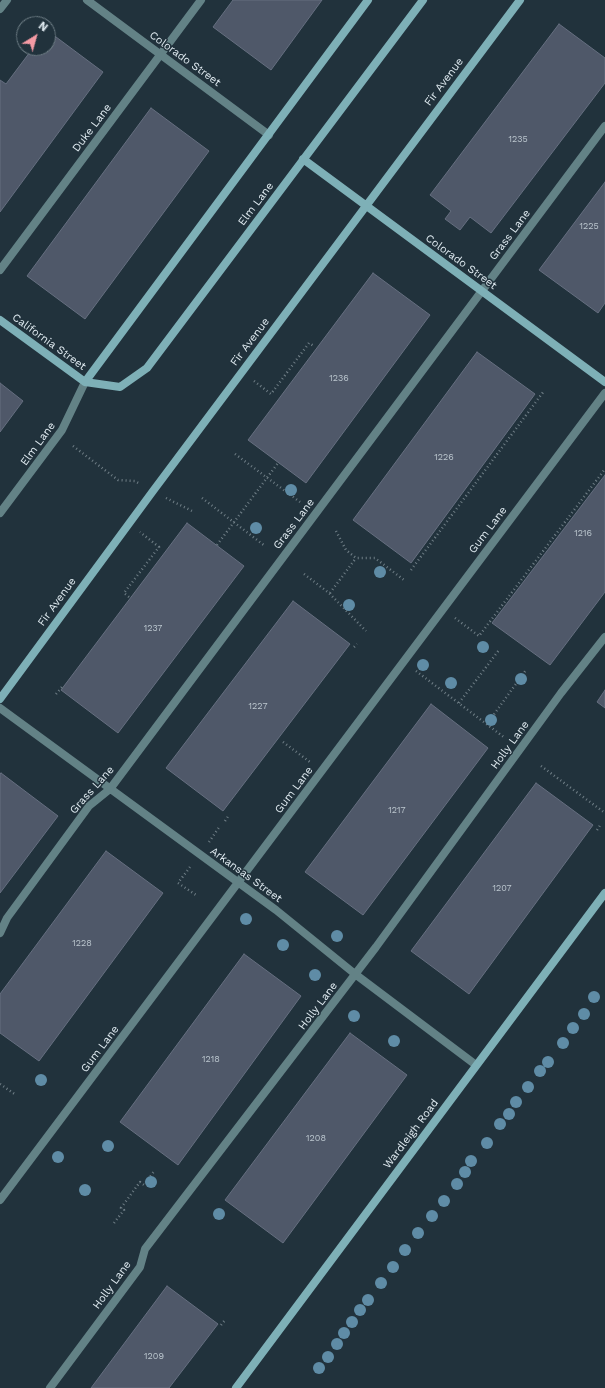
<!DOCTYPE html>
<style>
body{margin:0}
#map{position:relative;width:605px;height:1388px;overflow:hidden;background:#21323c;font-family:"Work Sans",sans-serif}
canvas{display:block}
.north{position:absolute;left:16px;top:16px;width:40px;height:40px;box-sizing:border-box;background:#21323c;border:1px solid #6d7c84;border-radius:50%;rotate:37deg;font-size:11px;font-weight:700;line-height:16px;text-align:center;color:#dfeaf0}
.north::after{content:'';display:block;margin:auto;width:14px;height:18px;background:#f49aa4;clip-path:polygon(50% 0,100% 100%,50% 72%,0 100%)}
</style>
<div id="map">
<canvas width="605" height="1388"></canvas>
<div class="north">N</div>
</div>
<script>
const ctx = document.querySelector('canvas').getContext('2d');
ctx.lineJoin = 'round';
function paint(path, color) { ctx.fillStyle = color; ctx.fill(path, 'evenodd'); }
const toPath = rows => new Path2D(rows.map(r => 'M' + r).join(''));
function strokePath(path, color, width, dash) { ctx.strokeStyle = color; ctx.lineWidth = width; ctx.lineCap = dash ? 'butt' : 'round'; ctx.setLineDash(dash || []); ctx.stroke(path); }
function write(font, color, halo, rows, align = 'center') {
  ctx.font = font + ' "Work Sans",sans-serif'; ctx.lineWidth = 3; ctx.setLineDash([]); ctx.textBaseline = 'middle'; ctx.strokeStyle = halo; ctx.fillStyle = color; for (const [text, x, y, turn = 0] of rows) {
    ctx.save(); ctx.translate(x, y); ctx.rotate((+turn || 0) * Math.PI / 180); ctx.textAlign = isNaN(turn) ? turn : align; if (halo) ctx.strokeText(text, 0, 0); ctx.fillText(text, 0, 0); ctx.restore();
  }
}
const building = toPath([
 [233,0,322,0,271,70,213,27,233,0],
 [559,24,605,58,605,83,491,233,470,217,460,230,445,219,451,211,430,195,559,24],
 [48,31,103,72,0,212,0,80,6,84,33,48,48,48,48,31],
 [151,108,209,151,85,319,27,276,151,108],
 [605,182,605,303,598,313,539,270,605,182],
 [373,273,430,315,306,483,248,440,373,273],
 [477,352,535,394,411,563,353,520,477,352],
 [0,383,23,401,0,432,0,383],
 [605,475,605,592,550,665,492,623,605,475],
 [187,523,244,566,118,733,61,690,187,523],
 [293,601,350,644,223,811,166,768,293,601],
 [605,690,605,708,597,702,605,690],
 [431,704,488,748,363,915,305,872,431,704],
 [1,773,58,816,0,893,0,774,1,773],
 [536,783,593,825,469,994,411,951,536,783],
 [106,851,163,893,39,1061,0,1033,0,994,106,851],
 [244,954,301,996,178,1165,120,1122,244,954],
 [350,1033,407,1075,283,1243,225,1200,350,1033],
 [167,1286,218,1324,169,1388,91,1388,167,1286]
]);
const path = toPath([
 [254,381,271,394,309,343,314,346],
 [73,446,118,480,135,481,140,484],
 [235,454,300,502],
 [166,498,192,511],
 [202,498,265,546],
 [336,531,346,550,356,558,375,558,404,580],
 [217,545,278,463],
 [411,570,544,391],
 [304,574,329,593,366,631],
 [330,593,356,558],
 [129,597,124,593,159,547,140,532],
 [455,618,479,636,605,469],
 [354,647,357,644],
 [416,671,505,738],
 [56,694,62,687],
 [459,703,499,650],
 [487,724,526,670],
 [283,742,310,762],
 [541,766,605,813],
 [225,821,229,815],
 [597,830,601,824],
 [209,842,220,826],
 [190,867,178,883,196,895],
 [0,1084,16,1095],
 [114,1223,124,1210,121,1208,140,1182,144,1185,155,1170],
 [221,1325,225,1320]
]);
const lane = toPath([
 [0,9,7,0],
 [0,270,201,0],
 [0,513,62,430,85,382],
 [0,708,276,910,355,974,476,1065],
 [0,933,7,918,89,806,110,789,605,126],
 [0,1200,605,393],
 [50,1388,140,1267,145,1249,376,947,561,693,605,637]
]);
const street = toPath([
 [87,0,269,135]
]);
const secondary = toPath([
 [303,159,605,382],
 [0,320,85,382],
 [85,382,120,387,147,368,423,0],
 [85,382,368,0],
 [0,699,153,491,520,0],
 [236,1388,605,893]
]);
const trees = [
 [291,490],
 [256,528],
 [380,572],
 [349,605],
 [483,647],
 [423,665],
 [521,679],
 [451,683],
 [491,720],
 [246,919],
 [337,936],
 [283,945],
 [315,975],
 [594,997],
 [584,1014],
 [354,1016],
 [573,1028],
 [394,1041],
 [563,1043],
 [548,1062],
 [540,1071],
 [41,1080],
 [528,1087],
 [516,1102],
 [509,1114],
 [500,1124],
 [487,1143],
 [108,1146],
 [58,1157],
 [471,1161],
 [465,1172],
 [151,1182],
 [457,1184],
 [85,1190],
 [444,1201],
 [219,1214],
 [432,1216],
 [418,1233],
 [405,1250],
 [393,1267],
 [381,1283],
 [368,1300],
 [360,1310],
 [352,1322],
 [344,1333],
 [337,1344],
 [328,1357],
 [319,1368]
];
const numberNames = [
 ["1235",518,139],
 ["1225",589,226],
 ["1236",339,378],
 ["1226",444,457],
 ["1216",583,533],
 ["1237",153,628],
 ["1227",258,706],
 ["1217",397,810],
 ["1207",502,888],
 ["1228",82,943],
 ["1218",211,1059],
 ["1208",316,1138],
 ["1209",154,1356]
];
const streetNames = [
 ["Colorado Street",185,59,36],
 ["Fir Avenue",444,82,-53],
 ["Duke Lane",92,128,-53],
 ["Elm Lane",256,204,-53],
 ["Grass Lane",510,235,-53],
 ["Colorado Street",461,262,36],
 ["California Street",49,342,36],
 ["Fir Avenue",250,342,-53],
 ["Elm Lane",38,444,-54],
 ["Grass Lane",294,524,-53],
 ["Gum Lane",488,530,-53],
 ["Fir Avenue",57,602,-54],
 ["Holly Lane",510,745,-54],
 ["Grass Lane",92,790,-48],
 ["Gum Lane",294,790,-53],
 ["Arkansas Street",246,875,36],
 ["Holly Lane",318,1006,-53],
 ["Gum Lane",100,1049,-53],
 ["Wardleigh Road",411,1134,-53],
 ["Holly Lane",112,1285,-54]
];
paint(building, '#4f5869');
strokePath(building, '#666f80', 1);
strokePath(path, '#707f87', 2.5, [1, 3]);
strokePath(lane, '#638286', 8);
strokePath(street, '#638286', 8);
strokePath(secondary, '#7eb0b7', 8);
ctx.fillStyle = '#5f8ca6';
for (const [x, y] of trees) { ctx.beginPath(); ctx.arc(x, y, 6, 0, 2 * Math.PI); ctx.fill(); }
write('9px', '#bbc6ce', null, numberNames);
write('11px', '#dfeaf0', '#21323c', streetNames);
</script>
